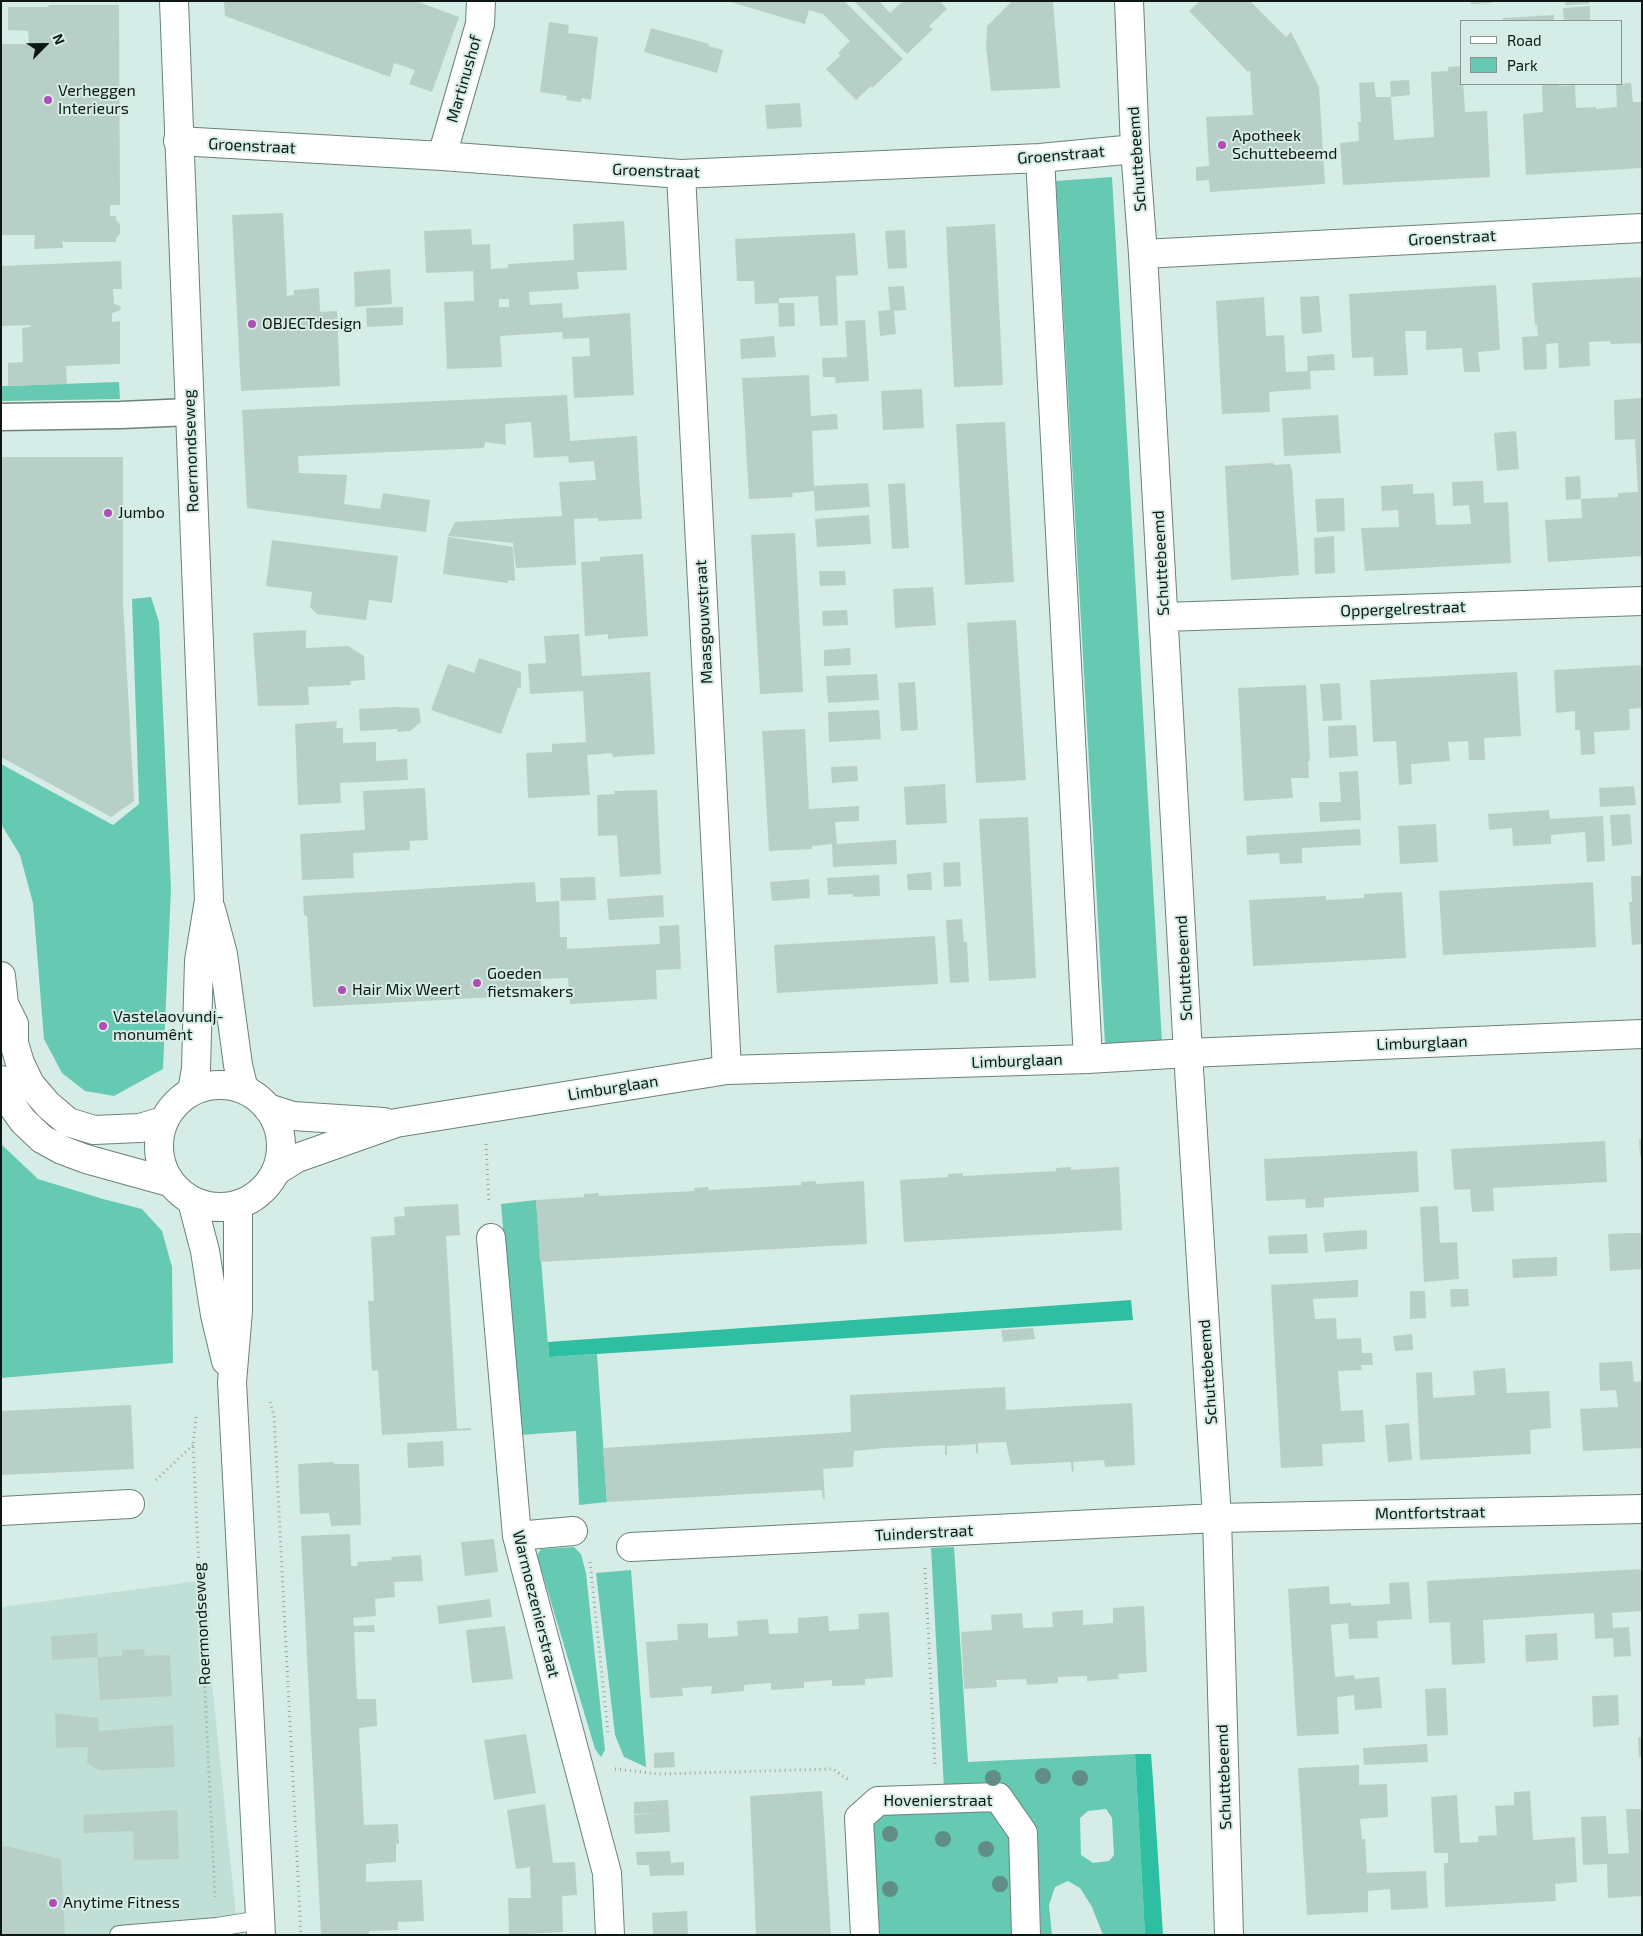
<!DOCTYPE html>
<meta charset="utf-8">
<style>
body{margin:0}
#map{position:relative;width:1643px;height:1936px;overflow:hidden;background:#d5ede6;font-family:"Exo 2",sans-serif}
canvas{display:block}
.frame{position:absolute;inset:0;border:2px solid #0e1715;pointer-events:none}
.legend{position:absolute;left:1460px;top:20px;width:162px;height:65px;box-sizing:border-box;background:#d5ede6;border:1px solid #859792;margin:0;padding:6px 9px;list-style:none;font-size:15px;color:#0e1715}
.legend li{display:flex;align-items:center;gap:10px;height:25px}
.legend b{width:25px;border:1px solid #859792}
.north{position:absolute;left:20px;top:20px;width:50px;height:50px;-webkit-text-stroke:4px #d5ede6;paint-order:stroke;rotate:67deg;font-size:14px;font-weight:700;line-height:20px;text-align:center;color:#0e1715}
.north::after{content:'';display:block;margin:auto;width:18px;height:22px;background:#0e1715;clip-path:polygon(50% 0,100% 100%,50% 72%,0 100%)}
</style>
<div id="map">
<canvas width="1643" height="1936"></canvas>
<div class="frame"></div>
<ul class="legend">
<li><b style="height:6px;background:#fff"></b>Road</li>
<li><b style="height:14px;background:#66cab2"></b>Park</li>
</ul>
<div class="north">N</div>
</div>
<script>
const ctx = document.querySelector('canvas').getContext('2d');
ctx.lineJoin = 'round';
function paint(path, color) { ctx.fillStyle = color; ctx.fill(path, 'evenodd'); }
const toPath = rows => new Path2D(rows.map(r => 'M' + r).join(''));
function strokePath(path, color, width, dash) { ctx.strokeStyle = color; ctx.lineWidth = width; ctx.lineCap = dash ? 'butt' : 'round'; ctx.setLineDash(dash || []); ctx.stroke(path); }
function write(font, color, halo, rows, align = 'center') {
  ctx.font = font + ' "Exo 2",sans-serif'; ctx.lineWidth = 4; ctx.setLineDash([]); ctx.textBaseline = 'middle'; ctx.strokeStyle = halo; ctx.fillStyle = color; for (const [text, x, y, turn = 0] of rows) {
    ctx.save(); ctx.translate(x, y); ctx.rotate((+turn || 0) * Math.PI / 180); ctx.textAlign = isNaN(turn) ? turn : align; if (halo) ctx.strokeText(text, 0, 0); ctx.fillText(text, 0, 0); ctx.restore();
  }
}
const built = toPath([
 [207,1580,213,1693,238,1935,1,1935,1,1607]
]);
const green = toPath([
 [1112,177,1162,1042,1105,1044,1056,181],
 [119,382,120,399,1,401,1,386],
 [151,597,159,622,171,889,163,1069,114,1096,85,1091,62,1073,44,1039,33,903,20,855,1,824,1,764,113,825,139,804,132,599],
 [1,1144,38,1179,103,1199,142,1209,162,1231,172,1267,173,1363,1,1378],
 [536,1200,549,1357,597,1354,607,1502,579,1505,576,1431,520,1435,501,1204],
 [574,1547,581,1554,586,1573,605,1750,601,1757,595,1749,537,1555,541,1549],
 [954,1547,968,1762,1135,1754,1145,1935,1103,1935,1092,1907,1080,1888,1068,1881,1055,1887,1049,1905,1052,1935,1041,1935,1036,1830,944,1789,931,1548],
 [1106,1809,1112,1818,1114,1855,1109,1861,1093,1863,1081,1855,1080,1818,1088,1811],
 [631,1570,646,1767,624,1757,615,1735,596,1573],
 [989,1807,1012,1838,1016,1935,875,1935,869,1829,887,1809]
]);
const forest = toPath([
 [1131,1300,1133,1320,549,1357,548,1342],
 [1151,1754,1153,1780,1163,1935,1145,1935,1135,1754]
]);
const building = toPath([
 [224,1,416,1,459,17,432,92,409,84,415,70,394,63,390,77,225,16],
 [727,1,844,1,903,59,872,88,871,86,856,100,826,69,840,56,838,53,850,41,823,14,809,10,805,24],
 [854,1,879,1,890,13,903,1,940,1,947,9,929,26,933,29,907,54],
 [1012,1,1053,1,1060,88,991,91,986,45,987,26],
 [1200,1,1250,1,1286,37,1291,32,1319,87,1325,184,1210,192,1209,180,1196,181,1196,167,1209,166,1206,117,1253,115,1250,70,1248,72,1189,11],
 [1471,1,1492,1,1492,3,1471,4],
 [1565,1,1589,1,1589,4,1565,5],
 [49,5,119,5,120,205,110,205,110,216,116,216,116,220,120,224,120,234,116,238,116,242,66,242,62,241,63,248,34,249,35,235,1,235,1,44,29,44,28,31,8,30,8,7,48,7],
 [1590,6,1590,21,1564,21,1563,8],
 [1554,15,1554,21,1503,21,1503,18],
 [549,22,569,25,568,33,598,37,591,100,582,98,581,102,566,100,567,96,540,92],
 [651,28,709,44,708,46,723,50,717,73,644,52],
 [1462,66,1465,112,1487,111,1490,177,1343,185,1340,143,1359,141,1358,122,1361,122,1359,83,1374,82,1376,97,1391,97,1394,140,1434,137,1431,72,1448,71,1448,67],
 [1409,80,1410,95,1391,97,1390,81],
 [1631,83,1633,102,1642,102,1642,168,1526,175,1523,114,1543,112,1542,84,1559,84,1559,86,1575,85,1576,108,1596,107,1596,109,1617,107,1616,84],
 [800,103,802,127,767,129,765,105],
 [283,213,287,296,294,295,294,290,319,288,320,312,337,311,340,386,241,391,232,215],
 [624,221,627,270,577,272,579,289,529,292,530,305,562,303,563,318,630,313,634,395,574,398,572,357,590,356,589,338,563,339,562,332,500,336,502,367,447,369,444,302,474,301,473,271,426,273,424,231,471,229,472,245,490,244,491,269,508,268,508,264,574,260,573,224],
 [499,299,509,299,509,307,499,307],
 [995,224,1003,385,954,387,946,227],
 [905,230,907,268,888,269,885,231],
 [855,233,858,275,836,276,838,325,820,326,818,296,779,298,779,303,794,303,795,326,779,327,778,303,755,304,754,281,737,281,735,239],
 [121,261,122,289,113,289,114,304,120,306,121,310,112,313,112,322,120,321,120,364,66,366,67,384,8,386,8,363,23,362,22,328,30,327,30,325,1,326,1,266],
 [390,269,392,304,355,307,354,272],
 [1642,277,1642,343,1611,344,1610,341,1589,342,1590,366,1559,368,1558,343,1546,344,1547,369,1524,370,1522,337,1538,336,1537,325,1535,325,1532,283],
 [1496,285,1500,350,1478,352,1480,372,1464,372,1462,348,1426,350,1426,331,1405,331,1408,375,1374,376,1373,357,1352,358,1349,294],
 [904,286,906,310,894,311,896,334,880,336,878,311,890,310,888,287],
 [1319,296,1322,332,1302,334,1300,297],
 [1264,297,1266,336,1284,335,1286,372,1308,371,1307,356,1334,354,1335,370,1310,371,1311,389,1269,392,1270,412,1222,414,1216,301],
 [403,307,403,325,367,327,366,308],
 [865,320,869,381,836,383,835,377,823,377,822,358,847,357,845,321],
 [774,336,776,357,741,359,740,339],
 [809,375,811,416,837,414,838,429,812,431,814,486,868,483,870,507,815,511,814,491,792,493,793,497,749,499,742,378],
 [922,389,924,428,883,430,881,391],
 [567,395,570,441,637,436,639,477,642,519,598,521,598,518,574,519,576,565,516,568,513,543,448,536,455,522,562,516,559,482,596,480,594,461,569,463,568,456,534,458,531,422,505,424,506,445,485,442,484,448,298,456,299,473,347,475,344,504,380,509,383,493,430,500,426,532,247,508,242,410],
 [1642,398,1642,556,1548,562,1545,520,1582,518,1581,499,1618,497,1618,493,1638,492,1635,439,1615,440,1614,400],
 [1338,415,1341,453,1284,456,1282,418],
 [1005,422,1014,582,965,585,956,424],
 [1516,431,1519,469,1497,471,1494,433],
 [1,457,123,457,123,603,134,801,111,817,1,757],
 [1273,463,1274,465,1290,464,1292,470,1299,575,1231,580,1225,466],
 [1580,476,1581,499,1566,500,1565,477],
 [1483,481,1484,503,1508,502,1511,563,1365,571,1361,528,1399,527,1398,510,1382,511,1381,486,1413,484,1413,494,1434,493,1436,525,1471,524,1469,505,1453,506,1452,482],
 [905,483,909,548,892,549,888,484],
 [1344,498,1345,531,1317,532,1315,499],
 [869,515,871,544,817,547,815,519],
 [795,533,803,692,760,694,751,535],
 [1334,536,1335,573,1315,574,1314,538],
 [448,537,513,547,515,581,508,580,508,583,443,574],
 [272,540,398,556,392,603,369,600,366,620,317,614,310,607,312,592,266,586],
 [643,554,648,636,608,639,608,634,585,636,581,562,600,561,600,557],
 [819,571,845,571,846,585,820,586],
 [933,587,936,625,895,628,893,589],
 [847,610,848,625,823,626,822,611],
 [1016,620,1026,780,976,783,967,623],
 [306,630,306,648,348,646,364,656,365,680,350,681,351,685,308,687,309,705,258,706,253,633],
 [579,634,582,676,650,672,655,754,613,757,612,753,587,755,590,795,528,798,526,753,552,752,552,744,586,742,583,691,530,694,528,664,546,663,544,636],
 [850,648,851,665,824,666,824,650],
 [479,658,521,672,521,689,518,687,501,734,431,710,448,664,474,673],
 [1642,665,1642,708,1629,709,1630,730,1594,732,1595,754,1581,755,1580,730,1575,730,1575,711,1556,713,1554,670],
 [1517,672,1521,736,1484,738,1485,760,1469,760,1468,741,1448,742,1450,761,1411,764,1412,784,1399,785,1396,741,1373,742,1370,680],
 [877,674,879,700,828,703,826,676],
 [915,682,918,730,901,731,898,683],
 [1340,683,1342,720,1323,721,1320,684],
 [1306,685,1310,761,1308,761,1309,778,1291,778,1293,798,1244,801,1238,688],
 [396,707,419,708,421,722,410,731,397,732,397,729,360,731,359,709],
 [879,710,881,739,829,742,828,712],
 [337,721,336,728,343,728,343,743,376,742,376,761,407,759,408,780,340,783,341,803,298,805,295,724],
 [1356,725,1358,756,1329,758,1328,726],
 [805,729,809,809,859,806,859,821,835,822,837,844,896,840,897,864,833,867,832,844,812,846,812,849,769,851,762,731],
 [857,766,858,781,832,783,831,767],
 [1358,771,1361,820,1320,822,1319,802,1341,802,1339,772],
 [945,784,947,823,906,825,904,787],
 [1634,786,1636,805,1600,807,1599,788],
 [425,788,428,840,410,841,410,850,353,853,354,878,302,880,300,834,365,830,363,791],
 [657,790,661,874,620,877,617,835,598,836,597,795,615,794,614,791],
 [1549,810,1550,819,1603,816,1605,861,1587,862,1585,832,1551,835,1551,844,1513,846,1512,828,1489,830,1488,814],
 [1630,814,1632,844,1612,846,1610,815],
 [1028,817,1036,978,989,981,979,819],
 [1436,824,1438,862,1400,864,1398,826],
 [1360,829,1361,845,1302,848,1302,863,1280,864,1279,853,1247,855,1246,836],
 [960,862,961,886,944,887,943,863],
 [931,872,932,890,908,890,907,874],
 [879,875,880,896,853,897,853,894,828,895,827,878],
 [1631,876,1642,876,1642,944,1632,945,1629,902,1632,902],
 [595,877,596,900,561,901,560,878],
 [809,879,810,898,772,901,770,882],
 [535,882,536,902,559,901,560,937,567,937,567,949,660,944,659,926,679,925,681,969,656,970,657,999,570,1004,568,978,541,979,541,992,515,994,515,996,313,1007,307,916,304,915,303,896],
 [1593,882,1596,947,1443,955,1439,891],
 [1402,892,1406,958,1253,966,1249,900,1326,896,1326,900,1364,898,1364,894],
 [663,895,664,917,609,920,607,899],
 [962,919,964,942,967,942,969,982,950,983,946,920],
 [935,936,938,984,777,993,774,945],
 [1639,1139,1642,1139,1642,1156,1640,1156],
 [1605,1141,1607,1182,1493,1188,1494,1211,1472,1212,1470,1189,1454,1190,1451,1149],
 [1417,1151,1419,1192,1324,1198,1324,1207,1306,1208,1305,1199,1266,1201,1264,1159],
 [1071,1167,1071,1170,1119,1167,1122,1230,904,1242,900,1180,948,1177,948,1174,963,1173,963,1176,1056,1171,1056,1168],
 [816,1181,816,1184,864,1181,867,1244,540,1262,536,1200,584,1197,584,1194,599,1193,599,1196,694,1191,694,1188,708,1187,709,1190,801,1185,801,1182],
 [458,1204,460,1235,446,1236,457,1429,471,1428,471,1430,382,1435,378,1370,372,1371,368,1301,374,1301,371,1237,395,1235,394,1217,405,1216,404,1207],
 [1438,1206,1440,1243,1457,1242,1459,1279,1424,1282,1420,1207],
 [1367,1230,1367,1249,1325,1252,1323,1233],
 [1627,1233,1642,1233,1642,1269,1610,1271,1608,1234],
 [1307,1234,1308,1253,1269,1254,1268,1236],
 [1557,1257,1557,1276,1513,1278,1512,1259],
 [1358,1280,1358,1297,1313,1299,1315,1319,1336,1318,1337,1339,1361,1338,1362,1353,1372,1353,1373,1365,1361,1365,1362,1370,1338,1371,1341,1411,1363,1410,1365,1442,1322,1444,1323,1466,1281,1468,1271,1285],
 [1450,1289,1468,1289,1469,1306,1451,1307],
 [1410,1291,1425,1291,1426,1318,1410,1319],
 [1033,1328,1035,1339,1003,1342,1001,1330],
 [1412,1334,1413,1350,1395,1351,1393,1336],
 [1632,1361,1634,1382,1642,1381,1642,1448,1583,1451,1580,1409,1618,1407,1616,1390,1600,1391,1599,1363],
 [1505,1368,1507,1393,1549,1391,1551,1428,1530,1430,1531,1454,1420,1460,1416,1373,1432,1372,1433,1398,1475,1395,1473,1371],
 [1005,1387,1006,1410,1132,1403,1135,1465,1105,1467,1104,1460,1073,1462,1074,1471,1072,1472,1071,1462,1011,1465,1006,1442,978,1443,978,1453,976,1453,976,1444,947,1446,947,1455,945,1455,945,1445,885,1448,854,1451,853,1467,823,1469,825,1499,823,1499,822,1490,607,1502,603,1448,851,1432,850,1395],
 [131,1405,134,1469,1,1475,1,1411],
 [1409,1423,1412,1460,1388,1462,1385,1425],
 [443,1441,444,1466,408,1468,407,1443],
 [334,1462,334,1464,359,1464,361,1525,331,1526,329,1513,300,1514,298,1464],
 [350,1534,351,1566,358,1566,357,1562,392,1560,391,1557,421,1555,423,1581,394,1582,395,1597,375,1599,376,1616,353,1618,354,1626,374,1625,375,1632,354,1632,357,1699,376,1699,377,1726,359,1728,364,1825,398,1824,399,1844,396,1843,396,1862,366,1864,366,1882,422,1880,424,1921,398,1922,398,1930,369,1931,369,1935,321,1935,301,1536],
 [494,1539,498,1572,465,1576,461,1542],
 [1642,1569,1642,1611,1612,1613,1613,1628,1629,1627,1631,1656,1614,1657,1613,1638,1595,1639,1594,1613,1577,1614,1483,1620,1485,1663,1452,1665,1450,1622,1429,1623,1427,1581],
 [1409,1582,1412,1619,1377,1621,1378,1638,1349,1639,1348,1623,1331,1625,1335,1677,1354,1675,1355,1679,1379,1677,1382,1708,1355,1710,1354,1695,1337,1697,1339,1734,1297,1736,1288,1589,1329,1586,1330,1604,1351,1603,1351,1606,1390,1604,1389,1583],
 [490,1599,492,1617,439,1624,437,1606],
 [1144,1606,1147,1672,1118,1674,1119,1679,1087,1681,1087,1676,1058,1677,1058,1683,1027,1685,1026,1679,996,1680,997,1687,964,1689,961,1632,992,1630,991,1615,1022,1613,1023,1628,1053,1627,1052,1612,1083,1610,1083,1625,1113,1623,1113,1608],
 [889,1612,893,1677,865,1679,865,1685,832,1686,832,1680,804,1682,804,1688,771,1690,771,1683,744,1685,744,1691,711,1694,712,1686,682,1688,683,1696,650,1698,646,1642,678,1640,677,1624,708,1623,708,1638,738,1636,737,1621,768,1619,769,1634,798,1633,798,1618,828,1616,829,1631,859,1629,858,1614],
 [505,1626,513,1679,472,1683,466,1630],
 [97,1633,98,1657,122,1656,122,1650,144,1649,145,1656,170,1655,172,1696,100,1700,97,1657,52,1660,51,1636],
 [1557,1633,1558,1660,1526,1662,1525,1635],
 [1446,1688,1448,1735,1427,1736,1425,1689],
 [1618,1695,1619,1725,1593,1727,1592,1696],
 [55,1713,98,1718,99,1731,173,1725,175,1767,100,1770,93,1767,87,1762,88,1747,56,1748],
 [526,1734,536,1793,494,1800,484,1740],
 [1638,1737,1642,1737,1642,1757,1639,1757],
 [1427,1744,1428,1762,1364,1765,1363,1748],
 [674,1752,675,1767,654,1768,654,1753],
 [1359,1765,1359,1785,1387,1784,1388,1817,1360,1819,1362,1839,1365,1839,1367,1873,1426,1871,1428,1908,1391,1910,1390,1889,1368,1891,1368,1912,1307,1915,1298,1768],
 [822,1791,831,1935,756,1935,750,1796],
 [1530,1791,1533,1840,1575,1837,1577,1882,1555,1884,1556,1901,1445,1907,1444,1863,1448,1863,1448,1853,1434,1853,1431,1797,1457,1795,1460,1843,1478,1842,1478,1836,1497,1835,1495,1806,1514,1805,1514,1792],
 [668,1800,670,1832,635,1834,634,1815,656,1813,634,1814,634,1802],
 [545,1804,553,1863,575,1862,577,1895,562,1896,563,1932,509,1935,508,1898,531,1898,530,1867,516,1869,507,1810],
 [1626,1809,1642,1809,1642,1896,1608,1898,1607,1864,1583,1865,1581,1817,1606,1816,1608,1854,1629,1853],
 [177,1810,179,1859,134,1860,133,1831,84,1833,83,1815],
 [1,1845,61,1859,65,1935,1,1935],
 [670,1851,671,1863,684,1862,684,1875,650,1876,649,1865,637,1865,636,1852],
 [687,1911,688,1935,653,1935,652,1913]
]);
const path = toPath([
 [486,1144,489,1203],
 [270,1402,274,1416,301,1935],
 [196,1417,193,1445,215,1897],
 [156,1480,193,1445],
 [590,1562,608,1732],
 [925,1568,935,1764],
 [615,1769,659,1774,833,1769,850,1781]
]);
const service = toPath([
 [119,1935,217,1927,260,1920]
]);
const pedestrian = toPath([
 [1,417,121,415,189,412]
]);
const minor = toPath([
 [1129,1,1135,149,1143,254,1188,1053,1217,1518,1229,1935],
 [178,141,442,156,681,174,1040,158,1135,149],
 [442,156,480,24,481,1],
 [1040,158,1088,1059],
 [681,174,727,1070],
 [1143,254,1642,228],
 [1164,617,1642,601],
 [268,1108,293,1116,384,1122],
 [276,1171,297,1158,396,1123,727,1070,1088,1059,1188,1053,1642,1034],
 [491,1238,517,1536,607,1873,610,1935],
 [1,1511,130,1504],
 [517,1536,573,1531],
 [631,1547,1217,1518,1642,1509],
 [865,1935,859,1818,878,1801,998,1797,1023,1833,1026,1935]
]);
const tertiary = toPath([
 [174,1,209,900,199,961,196,1069,192,1091],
 [211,909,223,954,238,1065,244,1090],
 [1,976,4,1004,14,1024,14,1043,20,1063,30,1084,48,1105,68,1122,94,1130,140,1128,163,1121],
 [1,1080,11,1104,23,1121,42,1139,62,1150,86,1159,169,1182],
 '159 1146a61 61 0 1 1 122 0a61 61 0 1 1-122 0Z',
 [192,1201,205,1251,215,1315,226,1361],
 [238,1205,238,1311,232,1382,261,1935]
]);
const trees = [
 [1043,1776],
 [993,1778],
 [1080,1778],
 [890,1834],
 [943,1839],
 [986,1849],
 [1000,1884],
 [890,1889]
];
const markers = [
 [48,100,5,"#b04eb4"],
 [1222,145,5,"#b04eb4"],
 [252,324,5,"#b04eb4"],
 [108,513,5,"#b04eb4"],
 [477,983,5,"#b04eb4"],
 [342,990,5,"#b04eb4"],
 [103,1026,5,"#b04eb4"],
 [53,1903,5,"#b04eb4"]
];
const streetNames = [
 ["Martinushof",464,79,-74],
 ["Groenstraat",252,146,3],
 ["Groenstraat",1061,155,-5],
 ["Schuttebeemd",1137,159,-94],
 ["Groenstraat",656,171,2],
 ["Groenstraat",1452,238,-3],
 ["Roermondseweg",191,451,-92],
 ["Schuttebeemd",1161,563,-93],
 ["Oppergelrestraat",1403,609,-2],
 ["Maasgouwstraat",704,622,-93],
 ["Schuttebeemd",1184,968,-93],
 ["Limburglaan",1422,1043,-2],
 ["Limburglaan",1017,1061,-2],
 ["Limburglaan",613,1088,-9],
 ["Schuttebeemd",1208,1372,-94],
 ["Montfortstraat",1430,1513,-1],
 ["Tuinderstraat",924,1533,-3],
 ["Warmoezenierstraat",536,1604,76],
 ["Roermondseweg",202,1624,-93],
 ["Schuttebeemd",1224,1777,-92],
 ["Hovenierstraat",938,1801]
];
const poiNames = [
 ["Verheggen",58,91],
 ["Interieurs",58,109],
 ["Apotheek",1232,136],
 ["Schuttebeemd",1232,154],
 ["OBJECTdesign",262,324],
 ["Jumbo",118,513],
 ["Goeden",487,974],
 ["fietsmakers",487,992],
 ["Hair Mix Weert",352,990],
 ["Vastelaovundj-",113,1017],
 ["monumênt",113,1035],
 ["Anytime Fitness",63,1903]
];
paint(built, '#c0e0d7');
paint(green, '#66cab2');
paint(forest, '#2ebfa3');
paint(building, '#b8cfc8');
strokePath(service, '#6b817a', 20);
strokePath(pedestrian, '#6b817a', 29);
strokePath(minor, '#6b817a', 30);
strokePath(tertiary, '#6b817a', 30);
strokePath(path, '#94a8a2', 3, [1, 4]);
strokePath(service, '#fff', 18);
strokePath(pedestrian, '#fff', 26);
strokePath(minor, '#fff', 28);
strokePath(tertiary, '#fff', 28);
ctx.fillStyle = '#608d84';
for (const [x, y] of trees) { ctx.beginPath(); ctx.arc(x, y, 8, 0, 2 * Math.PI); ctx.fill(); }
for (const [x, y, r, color] of markers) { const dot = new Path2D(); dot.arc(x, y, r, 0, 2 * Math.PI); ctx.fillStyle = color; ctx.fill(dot); strokePath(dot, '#d5ede6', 2); }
write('16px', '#0e1715', '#d5ede6', streetNames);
write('16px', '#0e1715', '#d5ede6', poiNames, 'left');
</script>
